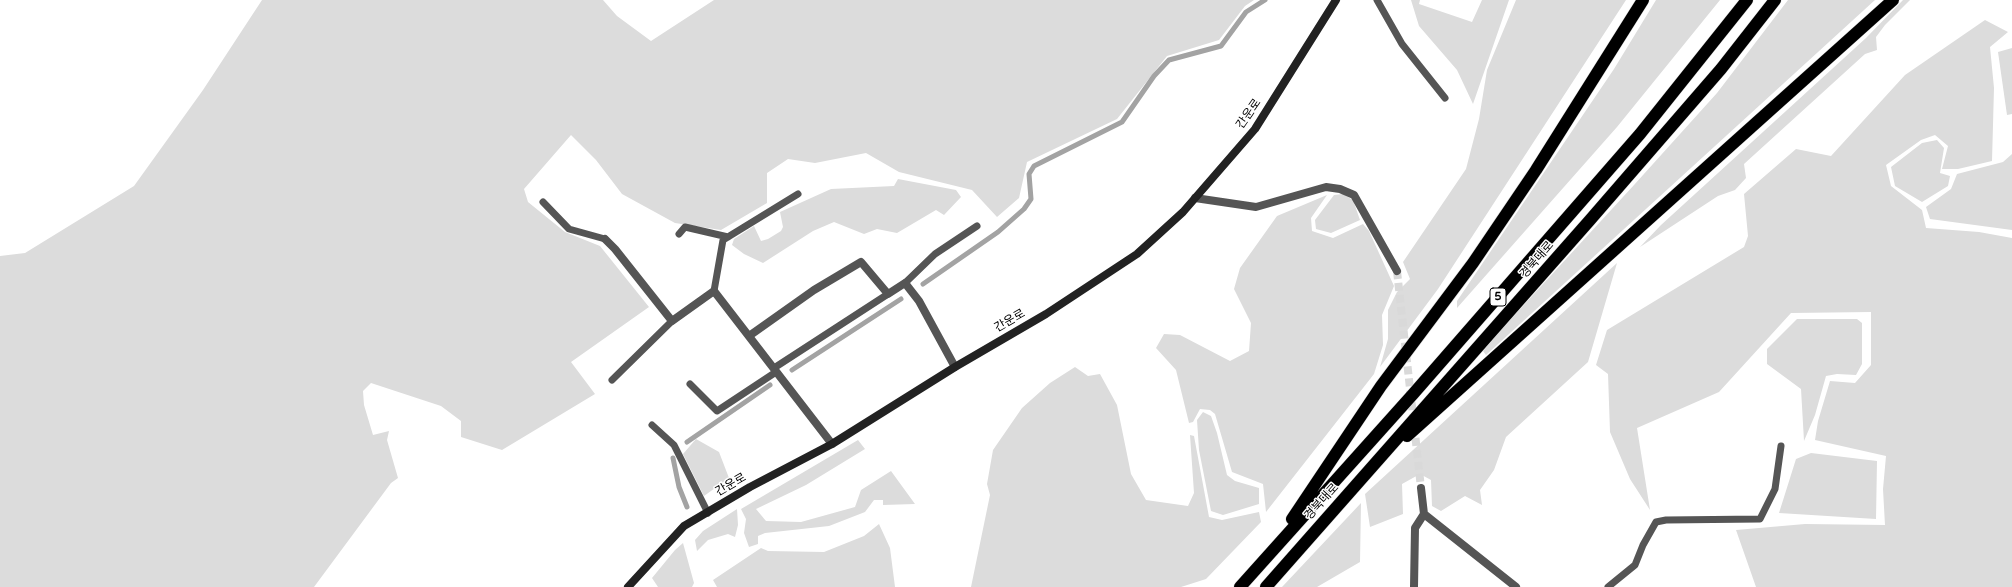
<!DOCTYPE html>
<meta charset="utf-8">
<style>
body{margin:0}
canvas{display:block;background:#fff}
</style>
<canvas width="2012" height="587"></canvas>
<script>
const ctx = document.querySelector('canvas').getContext('2d');
ctx.lineJoin = 'round';
function paint(path, color) { ctx.fillStyle = color; ctx.fill(path, 'evenodd'); }
const toPath = rows => new Path2D(rows.map(r => 'M' + r).join(''));
function strokePath(path, color, width, dash) { ctx.strokeStyle = color; ctx.lineWidth = width; ctx.lineCap = dash ? 'butt' : 'round'; ctx.setLineDash(dash || []); ctx.stroke(path); }
function write(font, color, halo, rows, align = 'center') {
  ctx.font = font + ' "Varela Round","Noto Sans KR",sans-serif'; ctx.lineWidth = 3; ctx.setLineDash([]); ctx.textBaseline = 'middle'; ctx.strokeStyle = halo; ctx.fillStyle = color; for (const [text, x, y, turn = 0] of rows) {
    ctx.save(); ctx.translate(x, y); ctx.rotate((+turn || 0) * Math.PI / 180); ctx.textAlign = isNaN(turn) ? turn : align; if (halo) ctx.strokeText(text, 0, 0); ctx.fillText(text, 0, 0); ctx.restore();
  }
}
const green = toPath([
 [262,0,603,0,617,16,651,41,714,0,1254,0,1245,6,1219,40,1167,56,1117,119,1027,162,1019,198,997,217,972,190,899,172,866,153,815,163,788,159,767,173,767,203,721,230,675,223,622,194,596,160,571,135,524,189,528,202,565,232,600,246,649,307,571,362,595,394,502,450,461,437,461,421,441,406,371,383,363,391,364,405,373,435,389,431,387,440,398,478,391,483,314,587,0,587,0,256,25,253,134,186,203,90],
 [1411,0,1420,0,1419,4,1472,22,1482,0,1509,0,1473,104,1457,70,1419,26],
 [1516,0,1626,0,1438,289,1380,367,1388,339,1388,310,1397,292,1410,279,1403,262,1466,169,1479,119,1487,70],
 [1656,0,1720,0,1617,127,1457,308,1457,301,1614,69],
 [1788,0,1875,0,1486,355,1483,351,1498,333,1634,185,1717,93],
 [1903,0,1910,0,1885,25,1876,37,1877,50,1865,54,1744,164,1746,178,1735,190,1718,196,1640,247,1661,225,1866,38],
 [1985,20,2008,32,1990,47,1994,88,1992,161,1958,169,1942,169,1948,146,1935,135,1921,140,1886,165,1891,186,1922,210,1926,228,1979,232,2012,238,2012,587,1756,587,1736,530,1805,524,1885,525,1883,489,1886,456,1815,440,1818,421,1830,381,1855,383,1871,365,1871,312,1791,313,1719,392,1637,428,1650,510,1630,479,1610,432,1608,374,1596,365,1607,330,1744,247,1748,236,1744,194,1796,149,1831,156,1905,75],
 [2012,48,2012,114,2007,115,1998,52],
 [1937,140,1944,148,1940,173,1950,176,1948,186,1922,202,1895,186,1891,167,1922,143],
 [2012,154,2012,230,1930,219,1926,207,1951,189,1957,174,2003,162],
 [898,179,956,190,961,197,944,215,936,210,897,233,877,229,864,234,834,222,813,231,763,263,744,254,732,245,734,239,754,226,761,241,768,239,781,231,783,227,780,212,831,189,894,186],
 [1343,194,1353,200,1360,220,1331,233,1316,229,1315,220,1334,195],
 [1327,195,1311,218,1312,231,1333,238,1363,224,1369,231,1394,286,1382,315,1383,345,1374,374,1266,512,1263,484,1232,472,1215,414,1210,410,1200,409,1193,422,1189,423,1176,370,1156,348,1164,334,1180,335,1230,361,1249,351,1251,323,1234,289,1240,268,1277,216],
 [1617,263,1588,362,1506,437,1494,470,1480,490,1482,505,1465,496,1441,511,1432,506,1431,480,1420,474,1402,484,1403,514,1370,527,1365,494],
 [1797,319,1857,319,1862,323,1862,364,1856,375,1837,374,1826,376,1815,415,1804,441,1801,389,1767,364,1767,349],
 [1075,367,1088,376,1100,374,1117,405,1131,474,1146,500,1188,506,1194,493,1190,435,1194,436,1209,517,1222,520,1259,512,1261,522,1206,579,1181,587,971,587,990,495,987,484,993,450,1022,408,1050,383],
 [1203,412,1211,416,1217,433,1227,475,1235,481,1259,488,1259,504,1223,515,1211,511,1199,450,1197,420],
 [696,439,719,452,729,478,704,496,683,454],
 [858,440,865,449,806,485,756,509,766,521,801,522,855,507,861,490,891,471,915,504,883,505,883,500,874,500,865,512,829,526,765,533,758,536,758,544,749,547,744,533,746,519,741,509],
 [1811,453,1877,461,1876,519,1779,513,1796,459],
 [1361,503,1360,562,1317,587,1282,587],
 [737,509,738,525,735,537,728,534,708,540,697,551,695,540,703,531],
 [879,524,890,548,895,587,717,587,713,580,761,548,768,551,824,552,864,536],
 [683,543,694,583,692,587,658,587,652,578,675,550]
]);
const stream = toPath([
 [923,284,998,232,1024,209,1031,199,1029,174,1034,166,1122,122,1154,76,1169,60,1221,46,1246,12,1265,0],
 [792,370,901,299],
 [687,442,770,385],
 [673,458,679,487,687,507]
]);
const streetTunnel = toPath([
 [1397,271,1421,488]
]);
const lane = toPath([
 [1377,0,1402,44,1445,98],
 [543,202,569,229,605,239],
 [679,234,685,227,728,237],
 [905,283,935,254,977,226],
 [714,291,723,240,798,194],
 [774,368,888,294],
 [612,380,672,321],
 [690,384,717,411,776,372],
 [652,425,674,445,708,513],
 [1608,587,1635,565,1643,545,1656,522,1666,520,1760,519,1775,489,1781,446]
]);
const street = toPath([
 [1195,198,1256,207,1326,187,1340,189,1354,195,1397,271],
 [605,239,615,249,672,321,714,291,832,444],
 [749,336,814,290,861,262,888,294,905,283,919,301,955,367],
 [1421,488,1424,514,1516,587],
 [1414,587,1415,528,1424,514]
]);
const secondary = toPath([
 [628,587,684,526,750,487,832,444,955,367,1046,314,1137,254,1183,212,1255,129,1336,0]
]);
const highway = toPath([
 [1407,436,1893,0],
 [1292,519,1381,386,1473,263,1536,170,1643,0],
 [1240,587,1414,393,1640,134,1747,0],
 [1266,587,1590,220,1721,69,1775,0]
]);
const shields = [
 [1498,297,16]
];
const shieldNames = [
 ["5",1498,297]
];
const streetNames = [
 ["간운로",1249,114,-55],
 ["경북대로",1537,260,-49],
 ["간운로",1010,321,-30],
 ["간운로",731,485,-30],
 ["경북대로",1322,502,-48]
];
paint(green, '#dcdcdc');
strokePath(stream, '#a3a3a3', 5);
strokePath(streetTunnel, '#d9d9d9', 8, [8, 4]);
strokePath(highway, '#dbdbdb', 13);
strokePath(lane, '#555', 7);
strokePath(street, '#555', 8);
strokePath(secondary, '#222', 8);
strokePath(highway, '#000', 12);
for (const [x, y, w] of shields) { const box = new Path2D(); box.roundRect(x - w / 2, y - 9, w, 18, 3); ctx.fillStyle = '#fff'; ctx.fill(box); strokePath(box, '#000', 1); }
write('bold 11px', '#000', null, shieldNames);
write('12px', '#000', '#fff', streetNames);
</script>
